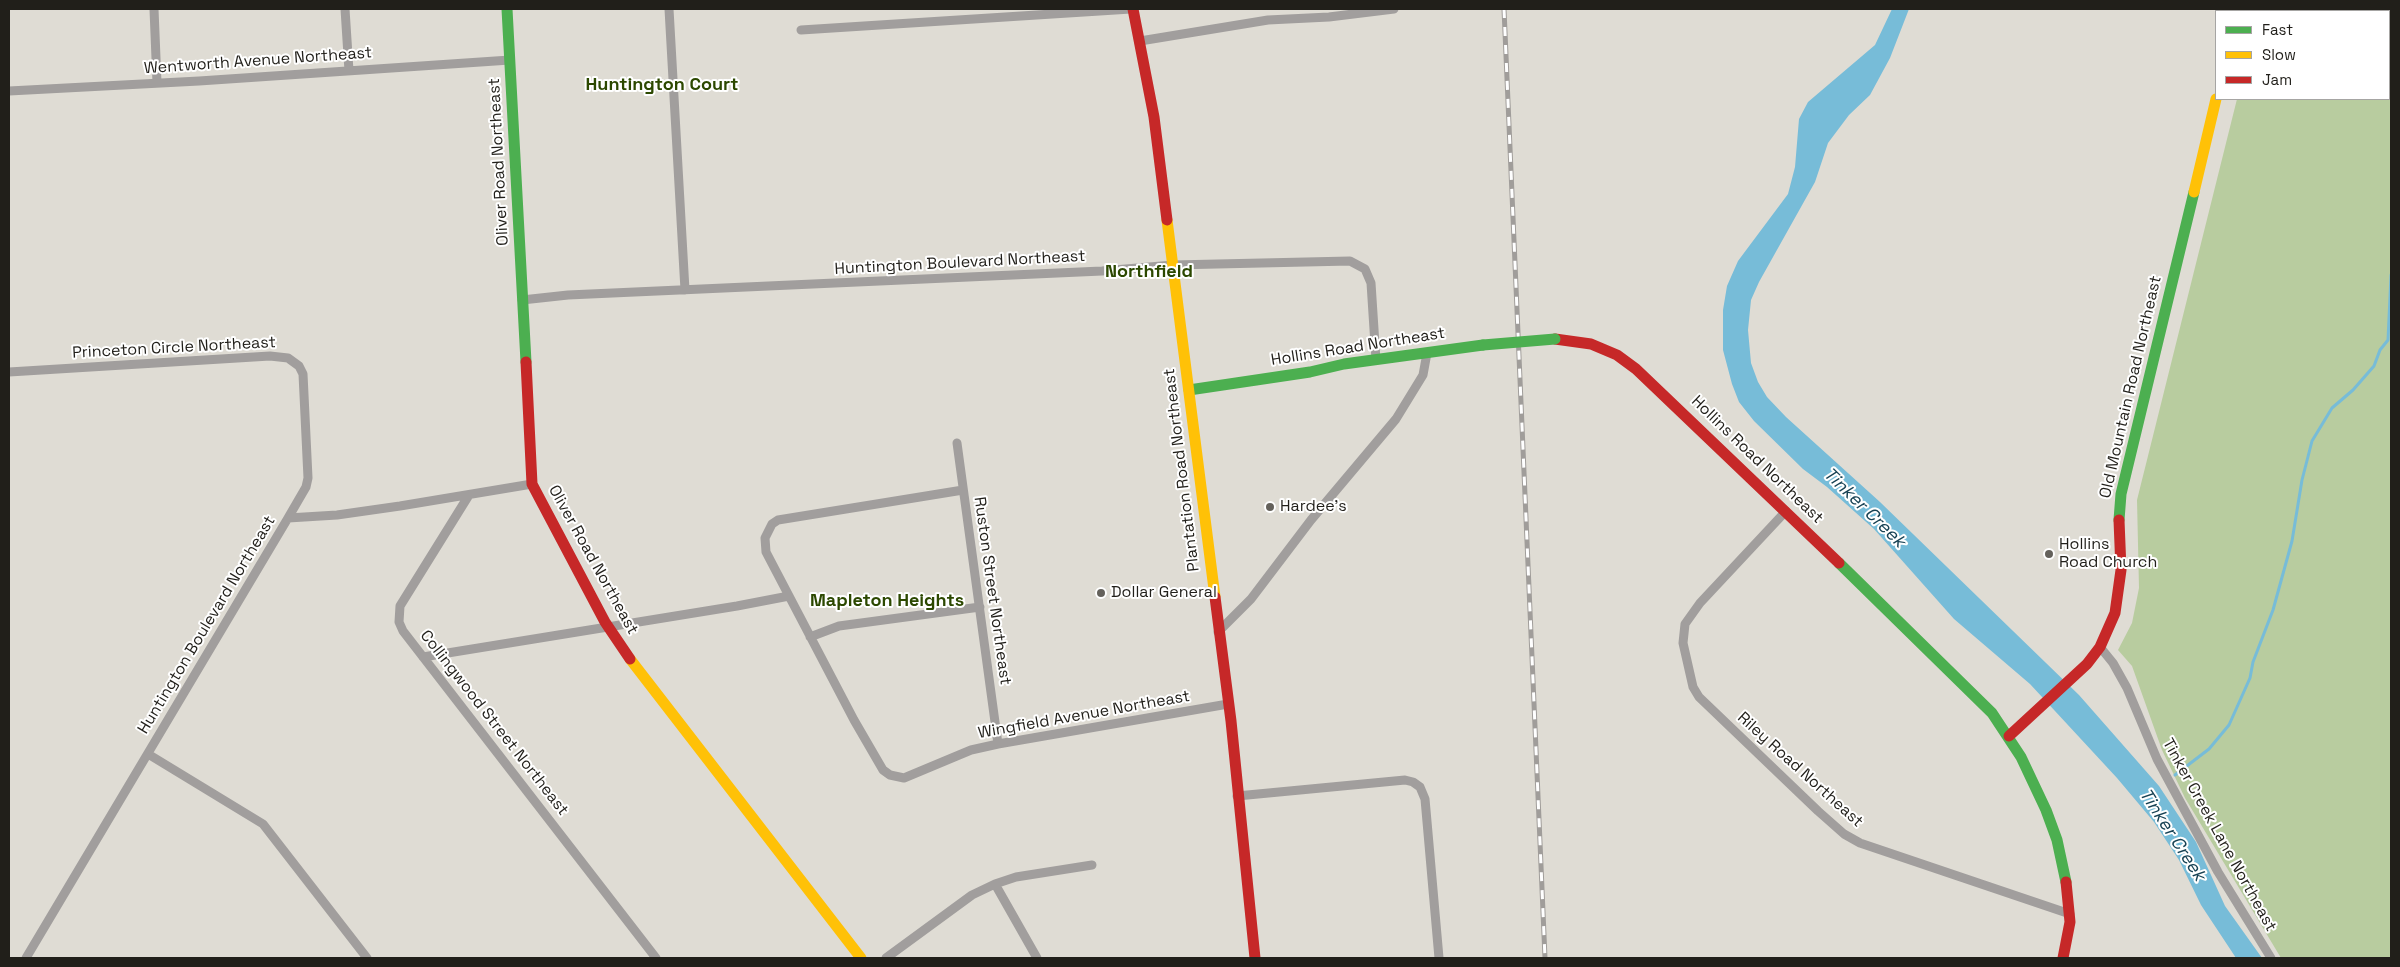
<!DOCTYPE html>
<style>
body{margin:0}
#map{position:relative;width:2400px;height:967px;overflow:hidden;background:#dfdcd4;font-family:"Space Grotesk",sans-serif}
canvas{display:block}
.frame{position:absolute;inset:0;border:10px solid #211f1a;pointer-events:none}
.legend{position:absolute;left:2215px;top:10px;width:175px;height:90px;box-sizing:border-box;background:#fff;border:1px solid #a6a5a3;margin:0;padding:6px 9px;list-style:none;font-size:15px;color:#211f1a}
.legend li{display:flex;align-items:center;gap:10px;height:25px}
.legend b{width:25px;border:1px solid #a6a5a3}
</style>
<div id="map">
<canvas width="2400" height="967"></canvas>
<div class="frame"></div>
<ul class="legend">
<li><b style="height:6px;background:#4caf50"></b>Fast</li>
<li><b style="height:6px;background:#ffc107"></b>Slow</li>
<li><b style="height:6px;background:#c62828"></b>Jam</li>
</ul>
</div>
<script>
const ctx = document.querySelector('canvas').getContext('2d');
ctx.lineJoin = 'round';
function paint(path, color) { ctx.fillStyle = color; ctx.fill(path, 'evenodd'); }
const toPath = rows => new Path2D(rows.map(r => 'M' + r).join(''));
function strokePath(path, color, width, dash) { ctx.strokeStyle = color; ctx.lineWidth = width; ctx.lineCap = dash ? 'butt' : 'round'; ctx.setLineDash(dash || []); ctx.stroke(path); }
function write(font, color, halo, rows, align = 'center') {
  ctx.font = font + ' "Space Grotesk",sans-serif'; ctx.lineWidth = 4; ctx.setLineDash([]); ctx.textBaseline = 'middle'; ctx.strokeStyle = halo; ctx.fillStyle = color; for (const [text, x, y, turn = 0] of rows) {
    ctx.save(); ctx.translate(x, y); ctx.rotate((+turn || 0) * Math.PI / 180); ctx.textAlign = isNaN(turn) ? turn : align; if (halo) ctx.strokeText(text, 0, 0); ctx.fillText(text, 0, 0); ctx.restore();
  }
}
const green = toPath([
 [2256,9,2391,9,2391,958,2281,958,2185,798,2162,750,2132,666,2118,650,2132,623,2139,588,2137,500,2237,99,2389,99,2389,11,2256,11]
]);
const water = toPath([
 [1892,9,1909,9,1890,58,1870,95,1849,115,1828,143,1815,182,1759,282,1751,300,1748,330,1751,363,1758,382,1767,397,1786,417,1880,502,2079,695,2159,786,2196,842,2225,906,2262,958,2236,958,2201,905,2179,860,2154,822,2117,778,2030,684,1954,619,1874,529,1827,487,1803,469,1754,421,1739,402,1732,384,1723,350,1723,310,1727,286,1738,261,1788,194,1795,167,1799,119,1808,102,1875,45]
]);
const stream = toPath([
 [2175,775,2209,749,2229,725,2250,678,2253,662,2273,610,2292,541,2302,480,2312,441,2332,408,2353,390,2374,366,2380,350,2388,340,2391,275]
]);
const street = toPath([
 [154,9,157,83],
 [345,9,349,71],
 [669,9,685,290],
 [801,30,1131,9],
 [1140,41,1268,20,1329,17,1394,9],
 [9,91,199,81,510,60],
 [522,300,568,295,1102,271,1173,265,1350,261,1365,269,1371,283,1376,360],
 [9,372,270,356,288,358,299,366,303,374,308,478,306,487,288,518],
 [957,443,998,744],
 [963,490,778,520,772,524,765,538,766,552,854,720,883,770,890,775,904,778,971,750,998,744,1228,704],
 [469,495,400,606,399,622,403,631,656,958],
 [1786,511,1700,603,1685,624,1683,643,1693,687,1699,697,1818,811,1844,834,1860,843,2070,914],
 [1218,632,1251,599,1311,520,1396,419,1423,375,1427,353],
 [810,637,839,626,980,607],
 [2100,647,2113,663,2127,688,2157,759,2218,872,2271,958],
 [423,657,737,606,789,596],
 [148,754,263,824,367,958],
 [1237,796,1405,780,1413,782,1420,787,1425,799,1439,958],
 [995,884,1037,958],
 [26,958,288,518,337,515,400,506,532,484],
 [886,958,972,895,995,884,1016,877,1092,865]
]);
const fast = toPath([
 [507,9,526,362],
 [2237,9,2237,11],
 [1189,390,1310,372,1344,364,1483,345],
 [2119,520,2121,494,2194,192],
 [1839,563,1992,713,2021,757,2046,810,2057,840,2066,882]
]);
const slow = toPath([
 [2194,192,2216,99],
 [1167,220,1215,597],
 [630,659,861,958]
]);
const jam = toPath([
 [1133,9,1154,117,1167,220],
 [1555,339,1591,344,1617,355,1636,369,1839,563],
 [526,362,532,484,605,622,630,659],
 [1215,597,1231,721,1255,958],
 [2009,736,2087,664,2100,647,2115,613,2121,570,2119,520],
 [2063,958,2070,922,2066,882]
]);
const rail = toPath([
 [1504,9,1545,958]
]);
const fastBridge = toPath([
 [1483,345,1555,339]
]);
const markers = [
 [1270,507,5,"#64615b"],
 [2049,554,5,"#64615b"],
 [1101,593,5,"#64615b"]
];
const streetNames = [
 ["Wentworth Avenue Northeast",258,61,-4],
 ["Oliver Road Northeast",499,162,-93],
 ["Huntington Boulevard Northeast",960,263,-3],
 ["Hollins Road Northeast",1358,347,-9],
 ["Princeton Circle Northeast",174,348,-3],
 ["Old Mountain Road Northeast",2131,387,-77],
 ["Hollins Road Northeast",1757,460,44],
 ["Plantation Road Northeast",1182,470,-97],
 ["Oliver Road Northeast",593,560,61],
 ["Ruston Street Northeast",992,591,82],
 ["Huntington Boulevard Northeast",207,625,-59],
 ["Wingfield Avenue Northeast",1084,715,-10],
 ["Collingwood Street Northeast",494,723,52],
 ["Riley Road Northeast",1800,770,42],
 ["Tinker Creek Lane Northeast",2219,835,61]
];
const poiNames = [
 ["Hardee's",1280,507],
 ["Hollins",2059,545],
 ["Road Church",2059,563],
 ["Dollar General",1111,593]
];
const neighbourhoodNames = [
 ["Huntington Court",662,85],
 ["Northfield",1149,272],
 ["Mapleton Heights",887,601]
];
const waterNames = [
 ["Tinker Creek",1864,508,44],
 ["Tinker Creek",2172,835,57]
];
paint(green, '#b8cc9f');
paint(water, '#77bcd8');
strokePath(stream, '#77bcd8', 3);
strokePath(street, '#a19e9d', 9);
strokePath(fast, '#4caf50', 11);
strokePath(slow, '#ffc107', 11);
strokePath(jam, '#c62828', 11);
strokePath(rail, '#a09d9a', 5);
strokePath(rail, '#fff', 3, [9]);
strokePath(fastBridge, '#4caf50', 11);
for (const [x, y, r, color] of markers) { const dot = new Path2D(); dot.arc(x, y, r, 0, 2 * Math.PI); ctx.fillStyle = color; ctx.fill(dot); strokePath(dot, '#fff', 2); }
write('16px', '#211f1a', '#fff', streetNames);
write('16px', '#211f1a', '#fff', poiNames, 'left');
write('bold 18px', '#2c4800', '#fff', neighbourhoodNames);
write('italic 18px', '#174254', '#fff', waterNames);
</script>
